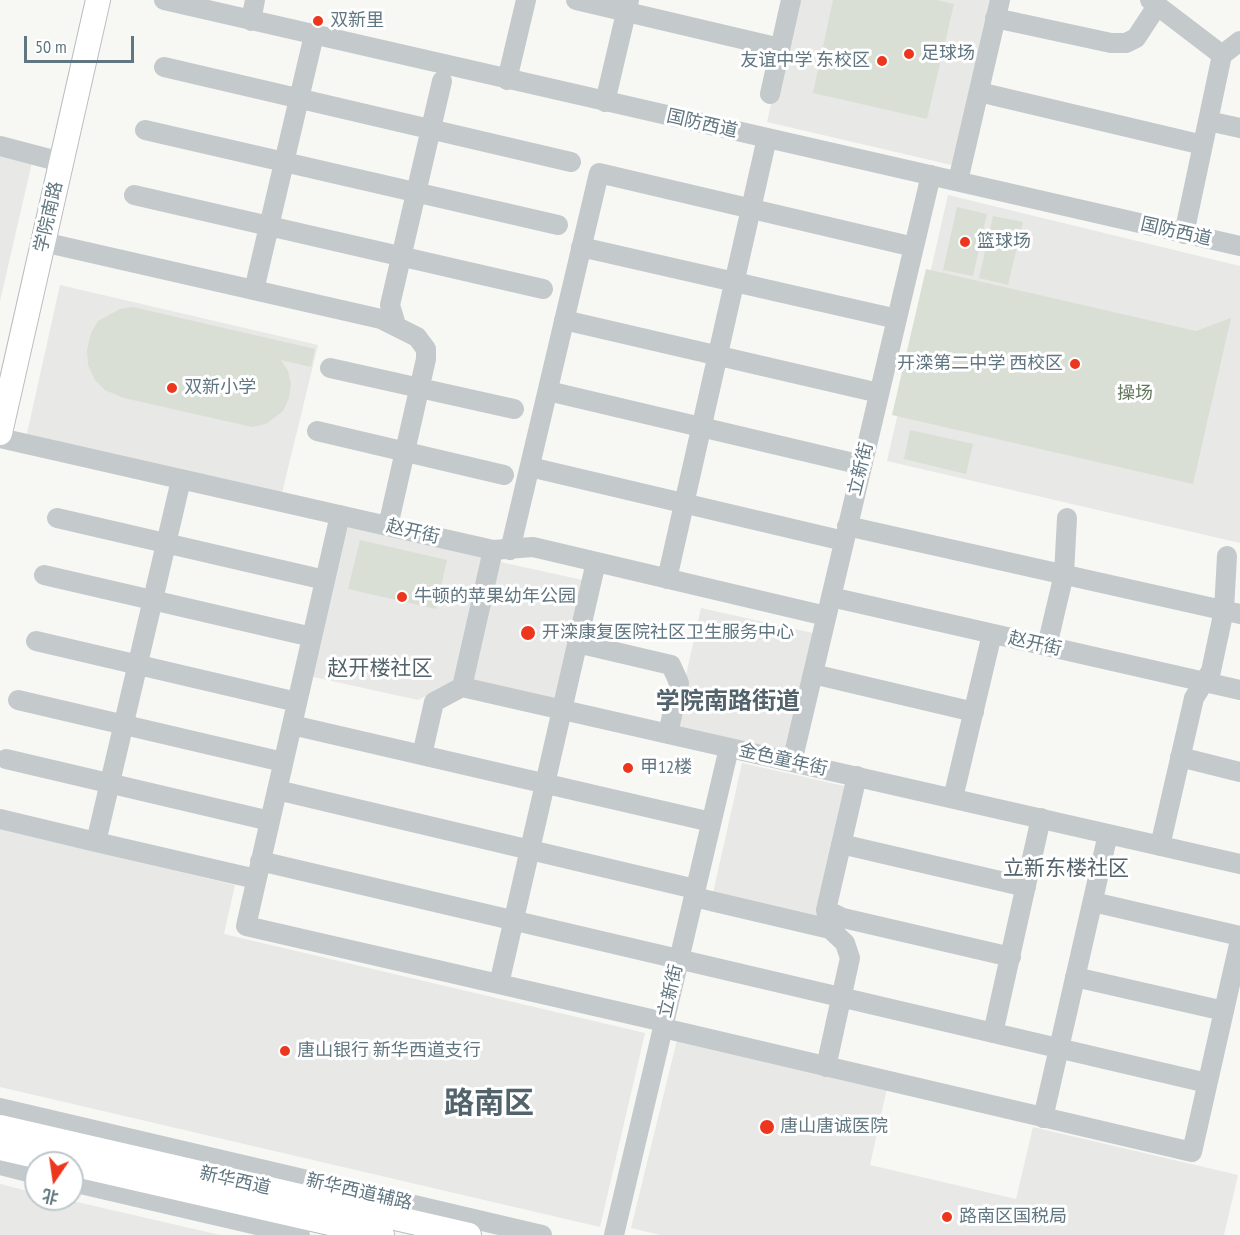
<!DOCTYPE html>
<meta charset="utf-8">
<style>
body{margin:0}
#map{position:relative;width:1240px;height:1235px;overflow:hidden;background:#f7f7f4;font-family:"PT Sans Narrow","Noto Sans SC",sans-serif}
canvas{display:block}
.north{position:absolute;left:24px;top:1151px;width:60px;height:60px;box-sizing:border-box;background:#fff;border:2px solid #bfc8cc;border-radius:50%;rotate:193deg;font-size:16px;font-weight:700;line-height:24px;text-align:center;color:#607680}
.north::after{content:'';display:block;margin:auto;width:21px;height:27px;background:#ec371e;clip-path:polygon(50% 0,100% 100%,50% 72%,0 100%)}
.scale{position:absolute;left:24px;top:36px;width:110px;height:27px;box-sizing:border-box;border:3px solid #607680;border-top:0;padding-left:8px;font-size:18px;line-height:21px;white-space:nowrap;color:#607680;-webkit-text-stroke:4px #fff;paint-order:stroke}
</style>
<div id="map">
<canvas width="1240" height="1235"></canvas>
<div class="north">北</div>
<div class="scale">50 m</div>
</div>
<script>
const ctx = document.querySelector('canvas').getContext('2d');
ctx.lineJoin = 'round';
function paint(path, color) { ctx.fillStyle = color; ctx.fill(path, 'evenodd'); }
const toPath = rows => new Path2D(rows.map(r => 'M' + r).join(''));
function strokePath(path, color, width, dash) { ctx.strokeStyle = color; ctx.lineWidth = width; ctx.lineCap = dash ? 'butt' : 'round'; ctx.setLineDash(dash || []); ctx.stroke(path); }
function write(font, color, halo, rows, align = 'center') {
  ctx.font = font + ' "PT Sans Narrow","Noto Sans SC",sans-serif'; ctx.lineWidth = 6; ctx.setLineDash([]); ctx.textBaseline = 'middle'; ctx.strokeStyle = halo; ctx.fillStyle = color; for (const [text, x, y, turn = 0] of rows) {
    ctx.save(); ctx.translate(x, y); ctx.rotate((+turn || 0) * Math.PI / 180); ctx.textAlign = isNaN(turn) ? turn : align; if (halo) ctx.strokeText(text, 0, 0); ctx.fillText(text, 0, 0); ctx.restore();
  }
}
const built = toPath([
 [795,0,998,0,960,167,767,122],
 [0,149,33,158,0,301],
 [948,195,1240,266,1240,543,887,461],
 [60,285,318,345,281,497,26,438],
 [343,526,486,558,458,680,418,700,309,676],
 [496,561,587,581,560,705,468,685],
 [701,608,813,633,786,751,675,725],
 [742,763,849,787,816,935,709,911],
 [0,829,235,885,224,934,645,1033,600,1227,0,1087],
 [677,1040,887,1088,870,1165,1016,1199,1033,1127,1238,1175,1224,1235,660,1235,631,1228],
 [0,1184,36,1193,36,1199,64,1199,220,1235,0,1235]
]);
const green = toPath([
 [833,0,937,0,954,4,927,119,813,93],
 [957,207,987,214,973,276,943,270],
 [993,216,1023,222,1008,285,979,278],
 [926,269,1196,331,1231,318,1193,484,892,415],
 [133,307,315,349,311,367,281,360,288,371,291,384,289,398,283,411,266,424,252,427,124,398,105,390,95,380,88,365,87,350,91,333,98,321,120,309],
 [910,430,973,444,966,474,904,459],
 [360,540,447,560,436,609,348,589]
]);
const minor = toPath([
 [164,0,1240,246],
 [576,0,780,48],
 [1150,0,1222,55,1184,234],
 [995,18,1111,43,1126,43,1136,38,1157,6],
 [251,21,255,0],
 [1222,55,1240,41],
 [164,67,571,162],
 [507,80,526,0],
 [979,92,1203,145],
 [770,94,791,0],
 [605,102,629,0],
 [1208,121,1240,128],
 [145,130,558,225],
 [0,146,61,162],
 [958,181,1000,0],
 [134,195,543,289],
 [43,242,381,319,417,337,426,349,426,359,388,526],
 [581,247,897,319],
 [254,290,314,35],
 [564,320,879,393],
 [396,325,390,305,442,81],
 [330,368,514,409],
 [548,391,862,465],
 [317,431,504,475],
 [0,438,493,550,533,547,826,616],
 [530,467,844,541],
 [181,480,96,842,256,879],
 [340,515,246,926,664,1022],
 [57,518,325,580],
 [847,526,1240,614],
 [493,550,462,687,1240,864],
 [510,550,599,173,914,247],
 [44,575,312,637],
 [667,579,767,138],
 [831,597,1240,690],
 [36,641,297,702],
 [577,643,671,665,679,683,668,734],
 [1047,646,1064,574,1067,518],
 [813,674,974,712],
 [18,700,283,762],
 [292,725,711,822],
 [422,755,434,702,462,687],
 [1180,757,1240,772],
 [6,759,270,821],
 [792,762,931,175],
 [277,790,695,889],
 [953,798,992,634],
 [0,819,96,842],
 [841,844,1026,887],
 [1160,846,1194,698,1211,671,1224,610,1227,556],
 [260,861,1207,1083],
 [694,897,830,929],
 [1093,902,1240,936],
 [826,910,843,918,1011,957],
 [1075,977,1224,1011],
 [499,984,596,562],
 [663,1028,1192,1152,1240,940],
 [993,1033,1041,818],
 [826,1067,850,958,845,943,830,929,826,910,857,776],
 [0,1108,542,1235],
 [1043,1118,1108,834],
 [0,1165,36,1174],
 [72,1182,300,1235],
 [614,1235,729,748]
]);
const major = toPath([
 [0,433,98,0],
 [0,1127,469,1235],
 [0,1148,66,1163],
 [72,1164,382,1235]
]);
const markers = [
 [318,21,6,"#ec371e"],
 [909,54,6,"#ec371e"],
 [882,61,6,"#ec371e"],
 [965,242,6,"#ec371e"],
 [1075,364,6,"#ec371e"],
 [172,388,6,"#ec371e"],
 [402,597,6,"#ec371e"],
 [528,633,8,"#ec371e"],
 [628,768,6,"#ec371e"],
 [285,1051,6,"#ec371e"],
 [767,1127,8,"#ec371e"],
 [947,1217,6,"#ec371e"]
];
const poiNames = [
 ["双新里",330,21],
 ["足球场",921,54],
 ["友谊中学 东校区",870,61,"right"],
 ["篮球场",977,242],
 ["开滦第二中学 西校区",1063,364,"right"],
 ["双新小学",184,388],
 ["牛顿的苹果幼年公园",414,597],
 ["开滦康复医院社区卫生服务中心",542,633],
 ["甲12楼",640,768],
 ["唐山银行 新华西道支行",297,1051],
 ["唐山唐诚医院",780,1127],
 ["路南区国税局",959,1217]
];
const streetNames = [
 ["国防西道",702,124,13],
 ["学院南路",49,217,-77],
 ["国防西道",1176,232,13],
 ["立新街",861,469,-76],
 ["赵开街",413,532,13],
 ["赵开街",1035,644,13],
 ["金色童年街",783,760,13],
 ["立新街",671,991,-77],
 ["新华西道",235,1181,13],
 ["新华西道辅路",359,1192,13]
];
const parkNames = [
 ["操场",1135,394]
];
const quarterNames = [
 ["赵开楼社区",380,669],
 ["立新东楼社区",1066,869]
];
const districtNames = [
 ["学院南路街道",728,702]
];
const townNames = [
 ["路南区",489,1104]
];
paint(built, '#e8e8e7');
paint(green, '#d9dfd4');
strokePath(major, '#b7bcbf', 26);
strokePath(minor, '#c4c9cb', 20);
strokePath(major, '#fff', 24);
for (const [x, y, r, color] of markers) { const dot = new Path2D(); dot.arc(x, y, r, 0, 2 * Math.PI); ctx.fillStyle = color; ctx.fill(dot); strokePath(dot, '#fff', 2); }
write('18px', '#607680', '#fff', poiNames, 'left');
write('18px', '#607680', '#fff', streetNames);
write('18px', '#667860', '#fff', parkNames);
write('21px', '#53636b', '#fff', quarterNames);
write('bold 24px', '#53636b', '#fff', districtNames);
write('bold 30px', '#53636b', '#fff', townNames);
</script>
